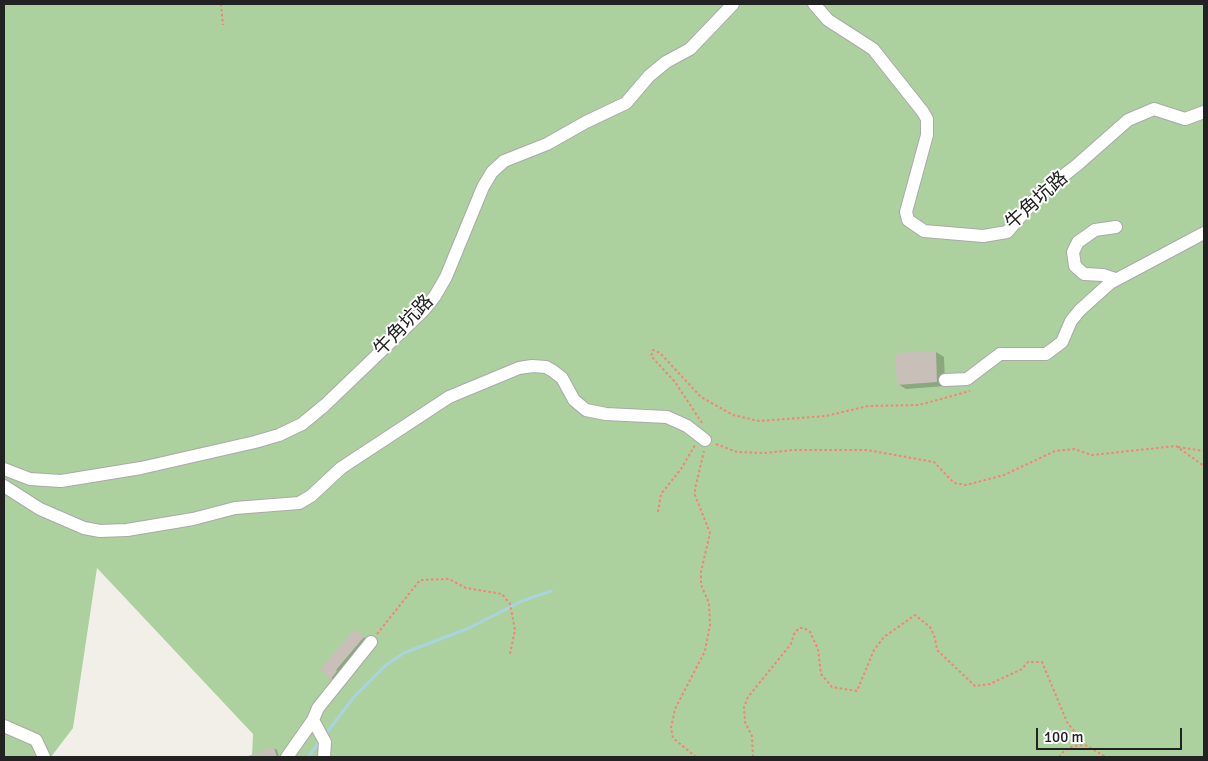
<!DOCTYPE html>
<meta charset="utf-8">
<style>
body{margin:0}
#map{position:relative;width:1208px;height:761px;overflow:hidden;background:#f2efe9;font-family:Signika,sans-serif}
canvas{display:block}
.frame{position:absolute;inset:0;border:5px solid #222;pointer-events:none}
.scale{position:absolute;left:1036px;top:728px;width:146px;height:22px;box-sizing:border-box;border:2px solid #222;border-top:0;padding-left:6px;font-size:15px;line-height:18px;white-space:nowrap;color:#222;-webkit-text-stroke:4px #fff;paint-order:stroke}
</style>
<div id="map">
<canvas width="1208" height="761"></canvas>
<div class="frame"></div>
<div class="scale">100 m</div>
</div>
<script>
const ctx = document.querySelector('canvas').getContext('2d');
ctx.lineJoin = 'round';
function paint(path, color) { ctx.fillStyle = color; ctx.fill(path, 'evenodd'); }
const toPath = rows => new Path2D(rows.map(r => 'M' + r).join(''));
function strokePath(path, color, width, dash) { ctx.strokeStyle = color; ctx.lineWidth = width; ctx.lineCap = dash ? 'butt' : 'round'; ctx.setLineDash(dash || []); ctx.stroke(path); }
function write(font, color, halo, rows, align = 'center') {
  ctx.font = font + ' Signika,"Noto Sans TC",sans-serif'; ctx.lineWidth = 4; ctx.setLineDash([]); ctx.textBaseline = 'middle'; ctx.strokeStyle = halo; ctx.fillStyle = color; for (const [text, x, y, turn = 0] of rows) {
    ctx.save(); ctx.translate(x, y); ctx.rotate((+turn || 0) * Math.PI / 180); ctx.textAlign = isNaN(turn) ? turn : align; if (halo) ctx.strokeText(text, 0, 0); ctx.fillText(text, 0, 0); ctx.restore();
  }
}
const forest = toPath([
 [4,4,1204,4,1204,757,252,757,253,734,97,568,73,728,51,757,4,757]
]);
const shadow = toPath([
 [936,352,944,357,945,386,906,389,898,384],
 [358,632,367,640,338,672,340,674,334,680,321,669],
 [274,748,277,750,279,757,248,757]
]);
const stream = toPath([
 [325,735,353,698,386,665,404,653,469,628,522,601,551,591],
 [308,757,321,740]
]);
const building = toPath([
 [936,351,937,382,897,385,895,353],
 [355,629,364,637,336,670,337,671,330,680,320,669],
 [274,747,277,757,248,757,248,756]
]);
const path = toPath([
 [221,4,223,25],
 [702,423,675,382,651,356,653,350,660,353,701,397,733,415,759,421,826,416,868,406,919,405,970,391],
 [716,444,737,452,764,453,793,450,867,450,934,462,954,483,966,485,1004,475,1055,451,1074,449,1092,455,1176,446,1204,466],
 [1178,447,1204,451],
 [658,512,661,494,681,469,695,445],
 [377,634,420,580,449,579,466,588,502,594,510,604,515,630,510,654],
 [696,757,673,738,671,728,675,709,705,651,710,625,709,603,701,585,701,572,710,533,695,495,695,489,704,451],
 [753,757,752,736,745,722,744,707,748,697,791,644,794,634,799,628,804,628,810,632,818,649,821,674,832,687,857,691,874,650,884,637,915,615,930,627,935,638,937,650,975,686,990,684,1022,669,1028,662,1042,662,1067,722,1085,745,1106,757],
 [1059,757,1064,751,1073,746,1085,745]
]);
const minor = toPath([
 [814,4,828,20,873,49,923,112,927,119,927,135,906,212,908,220,924,231,983,236,1007,232,1040,194,1077,165,1128,120,1154,109,1185,119,1204,112],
 [1115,279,1103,275,1084,274,1075,266,1073,252,1078,242,1095,230,1116,227],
 [945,380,967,379,1000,354,1046,354,1062,342,1071,321,1080,310,1110,283,1204,233],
 [4,469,30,479,61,481,141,468,255,442,279,435,302,424,325,405,423,311,435,296,446,277,483,187,492,172,504,161,547,144,586,122,626,103,649,76,666,62,690,49,733,4],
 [4,486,40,509,84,528,100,531,127,530,193,519,235,508,299,503,311,496,341,468,449,397,519,368,532,366,546,367,553,371,562,378,574,400,586,410,606,414,667,417,687,426,705,440],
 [313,720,325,742,324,757],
 [4,726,36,740,44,757],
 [287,757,313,720,318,708,371,642]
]);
const streetNames = [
 ["牛角坑路",1037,201,-42],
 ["牛角坑路",404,326,-46]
];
paint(forest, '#add19e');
paint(shadow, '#0003');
strokePath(stream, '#aad3df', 3);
paint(building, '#c7bfb8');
strokePath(minor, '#a9a9a9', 14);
strokePath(path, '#fa8072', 2, [2.5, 2.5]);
strokePath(minor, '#fff', 12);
write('19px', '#222', '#fff', streetNames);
</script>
